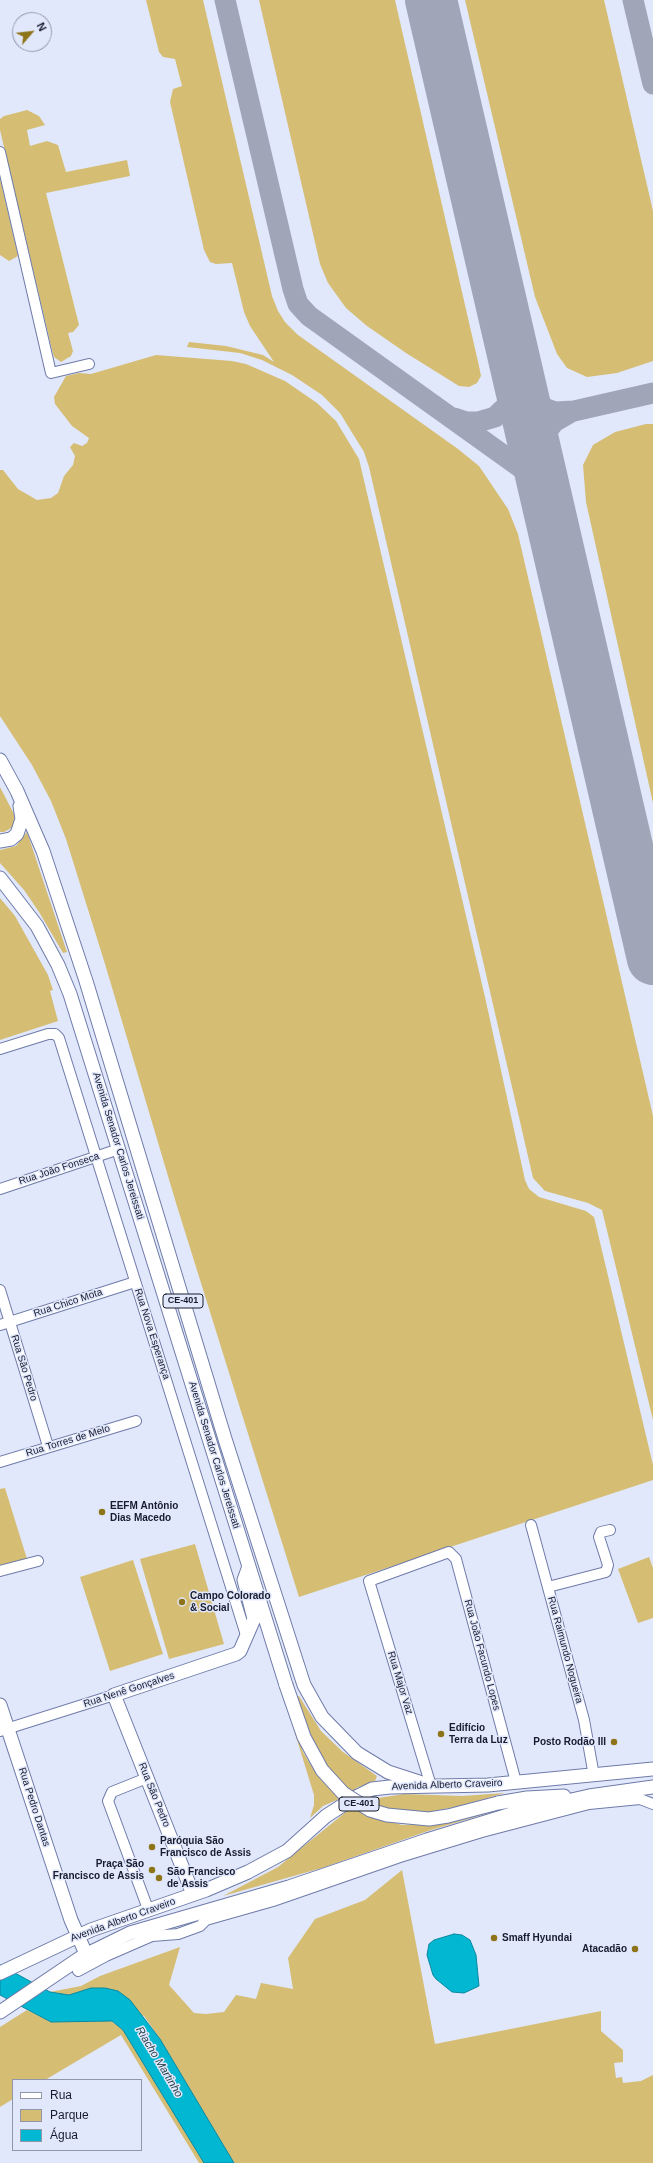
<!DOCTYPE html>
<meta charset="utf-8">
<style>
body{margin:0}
#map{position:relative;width:653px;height:2163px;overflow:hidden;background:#e2e8fc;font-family:Helvetica,sans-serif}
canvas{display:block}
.legend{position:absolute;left:12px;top:2079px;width:130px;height:72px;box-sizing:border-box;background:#e2e8fc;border:1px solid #9196a9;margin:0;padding:5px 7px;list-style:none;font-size:12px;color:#171b2d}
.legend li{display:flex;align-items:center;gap:8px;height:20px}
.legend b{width:20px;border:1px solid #9196a9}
.north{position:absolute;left:12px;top:12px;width:40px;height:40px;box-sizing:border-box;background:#e2e8fc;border:1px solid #9196a9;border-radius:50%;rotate:62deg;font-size:11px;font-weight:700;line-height:16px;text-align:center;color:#171b2d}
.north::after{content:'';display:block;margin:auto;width:14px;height:18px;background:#8e7419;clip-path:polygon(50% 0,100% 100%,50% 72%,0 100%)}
</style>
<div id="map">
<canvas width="653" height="2163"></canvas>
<ul class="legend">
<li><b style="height:5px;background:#fff"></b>Rua</li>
<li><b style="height:11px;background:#d5bd73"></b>Parque</li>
<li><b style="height:11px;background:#01b7d1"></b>Água</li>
</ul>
<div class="north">N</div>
</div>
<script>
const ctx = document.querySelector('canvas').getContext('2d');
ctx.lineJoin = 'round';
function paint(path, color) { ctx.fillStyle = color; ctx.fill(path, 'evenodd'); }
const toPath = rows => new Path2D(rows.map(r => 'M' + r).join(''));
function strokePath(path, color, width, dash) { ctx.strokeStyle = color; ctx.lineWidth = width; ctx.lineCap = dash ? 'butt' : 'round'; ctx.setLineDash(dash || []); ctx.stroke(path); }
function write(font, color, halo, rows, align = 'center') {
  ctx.font = font + ' Helvetica,sans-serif'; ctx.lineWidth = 3; ctx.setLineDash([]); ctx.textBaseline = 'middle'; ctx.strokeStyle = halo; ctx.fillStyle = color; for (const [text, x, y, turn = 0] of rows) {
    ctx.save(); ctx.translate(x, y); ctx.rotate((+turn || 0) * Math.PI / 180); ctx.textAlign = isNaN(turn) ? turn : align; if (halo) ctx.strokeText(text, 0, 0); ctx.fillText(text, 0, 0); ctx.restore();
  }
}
const green = toPath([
 [146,0,203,0,272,296,278,311,285,322,298,335,458,449,479,466,508,509,518,534,653,1116,653,1420,602,1210,588,1203,545,1191,533,1178,369,467,364,452,340,413,322,395,292,375,262,360,240,353,187,347,189,342,226,346,263,355,274,362,250,326,244,312,232,263,216,264,210,262,204,250,170,102,173,89,182,86,175,59,163,57,159,52],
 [259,0,395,0,479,366,481,376,477,383,469,387,459,386,406,353,367,326,346,308,328,283,320,264],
 [465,0,604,0,653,211,653,361,617,373,587,377,567,368,557,354,535,297],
 [27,110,39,116,45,125,27,130,30,146,47,141,58,145,66,172,127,160,130,176,46,193,79,325,73,332,68,333,73,351,71,356,61,362,54,357,52,350,0,130,0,119,4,116],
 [0,178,18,256,9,261,0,255],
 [156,355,232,361,246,364,285,381,317,403,336,421,359,459,485,997,525,1180,529,1189,539,1197,586,1211,594,1217,653,1465,653,1480,299,1597,176,1203,105,964,66,839,51,801,32,765,0,716,0,470,3,470,18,489,37,500,51,498,58,493,64,476,73,465,75,456,70,447,74,443,82,446,87,443,89,438,72,426,55,404,54,397,66,376,79,373,91,374],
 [646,424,653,424,653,803,586,502,583,465,593,445,615,432],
 [0,787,15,816,13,827,4,832,0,832],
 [27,832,67,952,63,953,39,912,24,890,0,863,0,850,16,846],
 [0,898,15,916,48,975,53,990,50,991,58,1021,0,1040],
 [5,1488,27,1559,0,1566,0,1489],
 [195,1544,224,1644,169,1659,140,1559],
 [649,1557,653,1568,653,1618,638,1623,618,1569],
 [133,1560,163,1654,110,1671,80,1577],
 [299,1696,321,1731,343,1752,377,1776,375,1781,356,1788,353,1794,330,1772,310,1738,296,1697],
 [285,1701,303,1752,317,1775,339,1799,323,1806,310,1818,314,1805,314,1795],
 [505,1793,459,1806,429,1812,393,1811,373,1805,365,1800,404,1794,462,1796],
 [512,1806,431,1830,322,1868,223,1896,278,1867,352,1807,374,1817,402,1825,428,1824],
 [402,1870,435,2044,601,2011,601,2031,623,2050,623,2062,614,2063,616,2078,622,2077,623,2083,641,2081,653,2075,653,2163,234,2163,160,2039,144,2016,69,1995,50,1992,81,1986,100,1976,180,1947,169,1985,194,2013,206,2014,224,2012,236,1995,256,1999,261,1983,293,1989,288,1958,315,1919,365,1900],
 [27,2010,51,2022,111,2021,123,2030,204,2163,199,2163,121,2035,45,2080,13,2080,13,2099,0,2107,0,2027]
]);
const water = toPath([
 [454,1934,462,1935,470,1940,476,1955,479,1986,464,1993,452,1992,436,1979,433,1975,427,1955,429,1944,434,1940,454,1934],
 [0,1965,50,1992,69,1995,91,1988,105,1988,118,1991,130,2000,160,2039,234,2163,204,2163,123,2030,112,2021,51,2022,0,1995,0,1965]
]);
const taxiway = toPath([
 [225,0,293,289,298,304,309,316,531,475,541,487,546,497],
 [633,0,653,84],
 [516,366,527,395,539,406,555,412,574,411,653,393],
 [454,418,466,422,478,422,495,417,511,402,514,395,516,371],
 [545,491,538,454,542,438,554,422,573,411],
 [649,941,653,951]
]);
const runway = toPath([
 [431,0,653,959]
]);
const minor = toPath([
 [0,152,51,373,89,364],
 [0,1049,48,1034,55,1034,59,1038,246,1635],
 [0,1189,119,1149],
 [0,1290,48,1446],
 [0,1325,135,1282],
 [0,1462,136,1421],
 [531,1525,584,1720,594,1776],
 [0,1571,38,1561],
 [548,1587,606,1572,608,1565,599,1537,601,1532,610,1530],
 [0,1731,114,1695],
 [147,1778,112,1792,108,1801,148,1909],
 [431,1786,369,1581,449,1552,456,1559,516,1782],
 [78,1971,106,1956,152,1936,178,1934,200,1926,206,1920,273,1901,400,1857,482,1832,589,1804,640,1799,653,1804]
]);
const major = toPath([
 [0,760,17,791,43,851,86,981,225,1439,304,1685,322,1717,357,1753,388,1772,431,1786],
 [0,841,11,839,17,834,22,819,20,806],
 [0,878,37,926,58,965,70,994,286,1685],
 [0,1705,71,1920,86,1954],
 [498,1803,527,1798,564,1796],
 [193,1894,114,1695,236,1654,240,1651,254,1619,244,1580,248,1569],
 [0,1973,91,1930,206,1890,248,1872,287,1851,326,1816,354,1798,372,1789,390,1787,488,1785,653,1769],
 [0,2012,83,1956,130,1933,289,1887,427,1840,518,1812,589,1796,653,1787]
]);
const majorBridge = toPath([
 [286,1685,304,1737,322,1770,343,1793,370,1810,387,1815,429,1819,448,1816,498,1803]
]);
const markers = [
 [102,1512,4,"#8e7419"],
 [182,1602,4,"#8e7419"],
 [441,1734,4,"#8e7419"],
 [614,1742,4,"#8e7419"],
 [152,1847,4,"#8e7419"],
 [152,1870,4,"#8e7419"],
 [159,1878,4,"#8e7419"],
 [494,1938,4,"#8e7419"],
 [635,1949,4,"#8e7419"]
];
const shields = [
 [183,1301,40],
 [359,1804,40]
];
const shieldNames = [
 ["CE-401",183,1301],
 ["CE-401",359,1804]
];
const streetNames = [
 ["Avenida Senador Carlos Jereissati",118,1146,73],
 ["Rua João Fonseca",59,1169,-18],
 ["Rua Chico Mota",68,1303,-18],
 ["Rua Nova Esperança",152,1334,72],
 ["Rua São Pedro",24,1368,73],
 ["Rua Torres de Melo",68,1441,-17],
 ["Avenida Senador Carlos Jereissati",214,1455,73],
 ["Rua Raimundo Nogueira",565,1650,75],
 ["Rua João Facundo Lopes",482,1655,75],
 ["Rua Major Vaz",400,1683,73],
 ["Rua Nenê Gonçalves",129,1690,-18],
 ["Avenida Alberto Craveiro",447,1785,-2],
 ["Rua São Pedro",154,1795,68],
 ["Rua Pedro Dantas",34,1807,72],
 ["Avenida Alberto Craveiro",123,1920,-20]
];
const poiNames = [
 ["EEFM Antônio",110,1506],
 ["Dias Macedo",110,1518],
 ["Campo Colorado",190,1596],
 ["& Social",190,1608],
 ["Edifício",449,1728],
 ["Terra da Luz",449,1740],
 ["Posto Rodão III",606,1742,"right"],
 ["Paróquia São",160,1841],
 ["Francisco de Assis",160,1853],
 ["Praça São",144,1864,"right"],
 ["Francisco de Assis",144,1876,"right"],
 ["São Francisco",167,1872],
 ["de Assis",167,1884],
 ["Smaff Hyundai",502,1938],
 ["Atacadão",627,1949,"right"]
];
const waterNames = [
 ["Riacho Martinho",159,2062,59]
];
paint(green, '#d5bd73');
paint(water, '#01b7d1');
strokePath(water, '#0888a0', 1);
strokePath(taxiway, '#a0a6b8', 21);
strokePath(runway, '#a0a6b8', 52);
strokePath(minor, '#6e7ba8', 12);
strokePath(major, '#6e7ba8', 15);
strokePath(minor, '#fff', 10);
strokePath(major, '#fff', 13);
strokePath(majorBridge, '#6e7ba8', 15, []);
strokePath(majorBridge, '#fff', 13);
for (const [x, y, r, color] of markers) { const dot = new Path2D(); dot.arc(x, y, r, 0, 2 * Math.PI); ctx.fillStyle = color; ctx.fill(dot); strokePath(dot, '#e2e8fc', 1.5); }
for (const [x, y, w] of shields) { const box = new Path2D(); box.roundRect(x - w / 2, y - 7, w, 14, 3); ctx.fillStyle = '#e2e8fc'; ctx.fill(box); strokePath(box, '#171b2d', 1); }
write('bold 9px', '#171b2d', null, shieldNames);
write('10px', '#171b2d', '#e2e8fc', streetNames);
write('bold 10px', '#171b2d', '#e2e8fc', poiNames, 'left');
write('italic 11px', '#244248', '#e2e8fc', waterNames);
</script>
